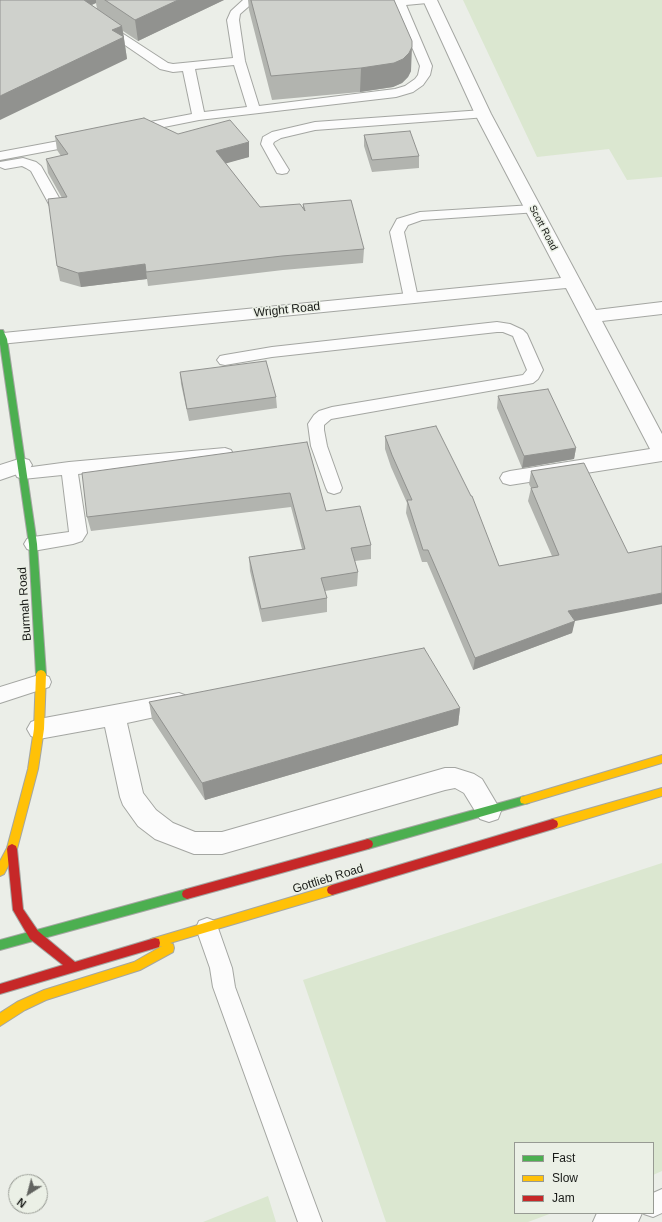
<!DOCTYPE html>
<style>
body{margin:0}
#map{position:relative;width:662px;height:1222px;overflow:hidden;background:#ebeee8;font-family:Helvetica,sans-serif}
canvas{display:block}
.legend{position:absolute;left:514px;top:1142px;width:140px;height:72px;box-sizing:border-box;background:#ebf0e6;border:1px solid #979a93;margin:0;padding:5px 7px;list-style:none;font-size:12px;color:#181a17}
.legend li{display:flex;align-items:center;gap:8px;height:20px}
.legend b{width:20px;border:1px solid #979a93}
.north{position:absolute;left:8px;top:1174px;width:40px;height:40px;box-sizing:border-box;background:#ebf0e6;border:1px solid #979a93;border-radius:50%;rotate:216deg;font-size:11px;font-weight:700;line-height:16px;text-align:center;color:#181a17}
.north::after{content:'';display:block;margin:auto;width:14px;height:18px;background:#626460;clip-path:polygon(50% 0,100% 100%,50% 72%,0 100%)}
</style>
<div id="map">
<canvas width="662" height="1222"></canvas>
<ul class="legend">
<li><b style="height:5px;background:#4caf50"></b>Fast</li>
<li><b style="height:5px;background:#ffc107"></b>Slow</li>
<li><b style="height:5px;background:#c62828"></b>Jam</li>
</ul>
<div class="north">N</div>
</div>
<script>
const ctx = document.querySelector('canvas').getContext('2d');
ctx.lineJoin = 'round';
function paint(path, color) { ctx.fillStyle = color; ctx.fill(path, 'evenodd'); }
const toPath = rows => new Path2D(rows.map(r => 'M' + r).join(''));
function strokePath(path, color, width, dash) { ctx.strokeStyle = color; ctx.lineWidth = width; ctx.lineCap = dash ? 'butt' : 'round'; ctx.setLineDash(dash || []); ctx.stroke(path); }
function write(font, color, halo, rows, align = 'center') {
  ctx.font = font + ' Helvetica,sans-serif'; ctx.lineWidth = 3; ctx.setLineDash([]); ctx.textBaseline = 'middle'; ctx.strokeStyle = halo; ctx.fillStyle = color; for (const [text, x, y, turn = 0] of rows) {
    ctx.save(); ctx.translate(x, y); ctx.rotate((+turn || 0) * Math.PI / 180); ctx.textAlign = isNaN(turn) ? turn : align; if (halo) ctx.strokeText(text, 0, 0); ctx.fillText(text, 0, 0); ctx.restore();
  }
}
const green = toPath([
 [463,0,662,0,662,177,627,180,609,149,537,157],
 [662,863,662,1171,653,1175,653,1143,515,1143,515,1213,552,1213,528,1222,386,1222,303,980],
 [268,1196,276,1222,203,1222]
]);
const lane = toPath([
 [243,0,256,0,240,14,239,20,245,61,259,106,395,89,405,86,415,79,418,75,420,66,392,0,433,0,431,2,427,3,406,5,432,66,430,75,423,85,413,92,396,97,199,120,134,133,129,132,128,129,129,126,192,114,183,71,173,72,160,69,100,28,98,26,100,24,108,24,168,63,173,64,233,58,227,20,231,11,243,0],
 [234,65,247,107,204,112,195,69,234,65],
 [483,110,487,111,489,114,487,117,315,130,281,138,274,142,273,144,289,170,287,173,282,174,277,173,261,144,263,137,272,132,315,122,483,110],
 [80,137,85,138,86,141,85,144,0,160,0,152,80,137],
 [23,158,36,162,41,166,62,203,60,206,50,206,31,171,26,168,22,166,5,169,0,167,0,162,23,158],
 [533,205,538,206,540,209,538,212,422,220,408,225,404,232,418,298,416,301,411,303,406,301,404,298,390,232,397,219,420,212,533,205],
 [497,322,510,324,523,330,527,334,543,370,538,379,533,383,528,384,331,419,324,425,324,430,327,446,342,488,340,492,334,494,328,492,326,488,311,446,308,424,314,415,319,411,332,407,523,375,527,370,513,336,503,332,497,332,272,357,225,365,220,364,217,360,220,356,225,355,272,347,497,322],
 [225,448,231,450,233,454,231,458,78,474,87,533,82,541,73,544,33,551,27,549,24,544,27,539,33,537,69,532,62,475,23,479,17,477,15,473,17,469,69,462,225,448],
 [42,674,49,677,51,682,49,687,0,703,0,687,42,674],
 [207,918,215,921,218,928,232,968,235,987,322,1222,298,1222,213,987,210,968,196,928,199,921,207,918],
 [662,1189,662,1213,653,1217,644,1214,653,1213,653,1193,662,1189],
 [597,1213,642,1213,638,1222,593,1222,597,1213]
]);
const street = toPath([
 [423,0,437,0,491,114,596,310,662,302,662,314,602,321,662,434,662,461,510,485,503,483,500,478,503,473,510,471,650,449,566,288,0,344,0,334,3,333,561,278,475,114,423,0],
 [22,458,29,460,32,465,29,470,0,480,0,465,22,458],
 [179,693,187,696,191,703,187,710,127,723,143,793,156,810,173,823,195,832,222,832,445,768,455,768,474,774,482,779,501,811,498,819,489,822,480,819,464,793,455,788,445,790,222,854,194,854,155,839,138,826,123,805,120,797,105,727,39,739,31,736,27,729,31,722,39,719,179,693]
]);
const fast = toPath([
 [0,330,3,330,7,339,37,544,46,674,44,677,41,678,38,677,36,674,29,544,0,344,0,330],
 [525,796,529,797,530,800,529,803,525,804,368,849,364,847,363,844,364,841,368,839,525,796],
 [187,889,191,891,192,894,191,897,187,899,0,950,0,940,187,889]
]);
const slow = toPath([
 [41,670,44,671,46,674,44,729,38,769,17,849,4,874,0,876,0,861,7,848,28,769,34,729,36,674,38,671,41,670],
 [662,755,662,763,525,804,521,803,520,800,521,797,525,796,662,755],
 [662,788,662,796,553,829,549,827,548,824,549,821,553,819,662,788],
 [332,885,336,887,337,890,336,893,332,895,170,943,173,944,174,948,173,952,140,970,46,1000,25,1010,0,1026,0,1013,17,1002,44,990,134,962,162,946,155,948,151,947,150,943,151,939,332,885]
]);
const jam = toPath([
 [553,819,557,821,558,824,557,827,553,829,332,895,328,893,327,890,328,887,332,885,553,819],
 [368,839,372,841,373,844,372,847,368,849,187,899,183,897,182,894,183,891,187,889,368,839],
 [12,844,16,846,17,849,23,909,38,931,75,962,155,938,159,939,160,943,159,947,0,994,0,984,63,965,30,939,13,910,7,849,8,846,12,844]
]);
const wall = toPath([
 [0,0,224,0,138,41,123,31,127,59],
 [96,3,97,9,92,5],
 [248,0,394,0,411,71,408,77,402,83,393,87,360,92,272,100,249,10],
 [178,134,249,142,249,157,225,163,260,207,303,209,303,204,364,249,363,263,283,270,148,286,147,279,81,287,60,281,57,266,62,198,48,173,46,159,61,156,57,150,55,136],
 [364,135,419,156,419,168,372,172,364,146],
 [180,372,276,397,277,408,189,421,181,384],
 [498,396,576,448,574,459,522,468,497,408],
 [385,436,499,566,552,556,528,501,531,488,529,484,531,471,584,463,574,621,572,633,473,670,427,562,422,562,406,513,407,503,391,467,385,449],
 [307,442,326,511,371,545,371,559,355,561,358,572,357,586,325,591,327,598,327,612,262,622,250,571,249,557,302,549,291,507,91,531,87,517],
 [149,702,460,708,458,725,205,800,152,719]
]);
const shadedWall = toPath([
 [77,0,96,0,96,3,79,10],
 [178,0,224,0,138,41,135,20],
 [122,26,127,59,0,120,0,96,112,30],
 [412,47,411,71,408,77,402,83,393,87,360,92,361,68],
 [249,142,249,157,217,166,216,151],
 [145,264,147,279,81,287,78,273],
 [576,448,574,459,522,468,524,456],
 [662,593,662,604,565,623,568,611],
 [575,621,572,633,473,670,475,658],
 [460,708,458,725,205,800,202,783]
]);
const building = toPath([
 [0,0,84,0,122,26,112,30,124,37,0,96,0,0],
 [105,0,178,0,135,20,105,0],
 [251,0,394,0,412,41,412,47,409,53,403,59,394,63,361,68,271,76,251,0],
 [144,118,178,134,230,120,249,142,216,151,260,207,300,204,305,211,303,204,351,200,364,249,282,256,146,272,145,264,78,273,57,266,48,199,67,197,46,159,68,154,55,136,144,118],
 [410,131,419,156,372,160,364,135,410,131],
 [266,361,276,397,187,409,180,372,266,361],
 [548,389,576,448,524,456,498,396,548,389],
 [436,426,471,496,472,496,499,566,559,555,531,488,538,487,531,471,584,463,628,553,662,546,662,593,568,611,575,621,475,658,428,550,423,550,407,500,412,500,392,455,385,436,436,426],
 [307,442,326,511,360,506,371,545,351,548,358,572,321,578,327,598,261,609,249,557,305,549,290,493,87,517,82,473,307,442],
 [424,648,460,708,202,783,149,702,424,648]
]);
const farStreetnames = [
 ["Scott Road",543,228,62]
];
const streetNames = [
 ["Wright Road",287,310,-6],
 ["Burmah Road",25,604,-94],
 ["Gottlieb Road",328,879,-17]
];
paint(green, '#dbe7d0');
strokePath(lane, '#a4a6a2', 2);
strokePath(street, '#a4a6a2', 2);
strokePath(fast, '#a4a6a2', 2);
strokePath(slow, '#a4a6a2', 2);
strokePath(jam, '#a4a6a2', 2);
paint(lane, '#fcfcfc');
paint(street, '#fcfcfc');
paint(fast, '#4caf50');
paint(slow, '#ffc107');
paint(jam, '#c62828');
paint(wall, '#b2b4af');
paint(shadedWall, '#91928f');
paint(building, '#cfd1cc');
strokePath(building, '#91928f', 1);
write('10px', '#181a17', '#ebf0e6', farStreetnames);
write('12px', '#181a17', '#ebf0e6', streetNames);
</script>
